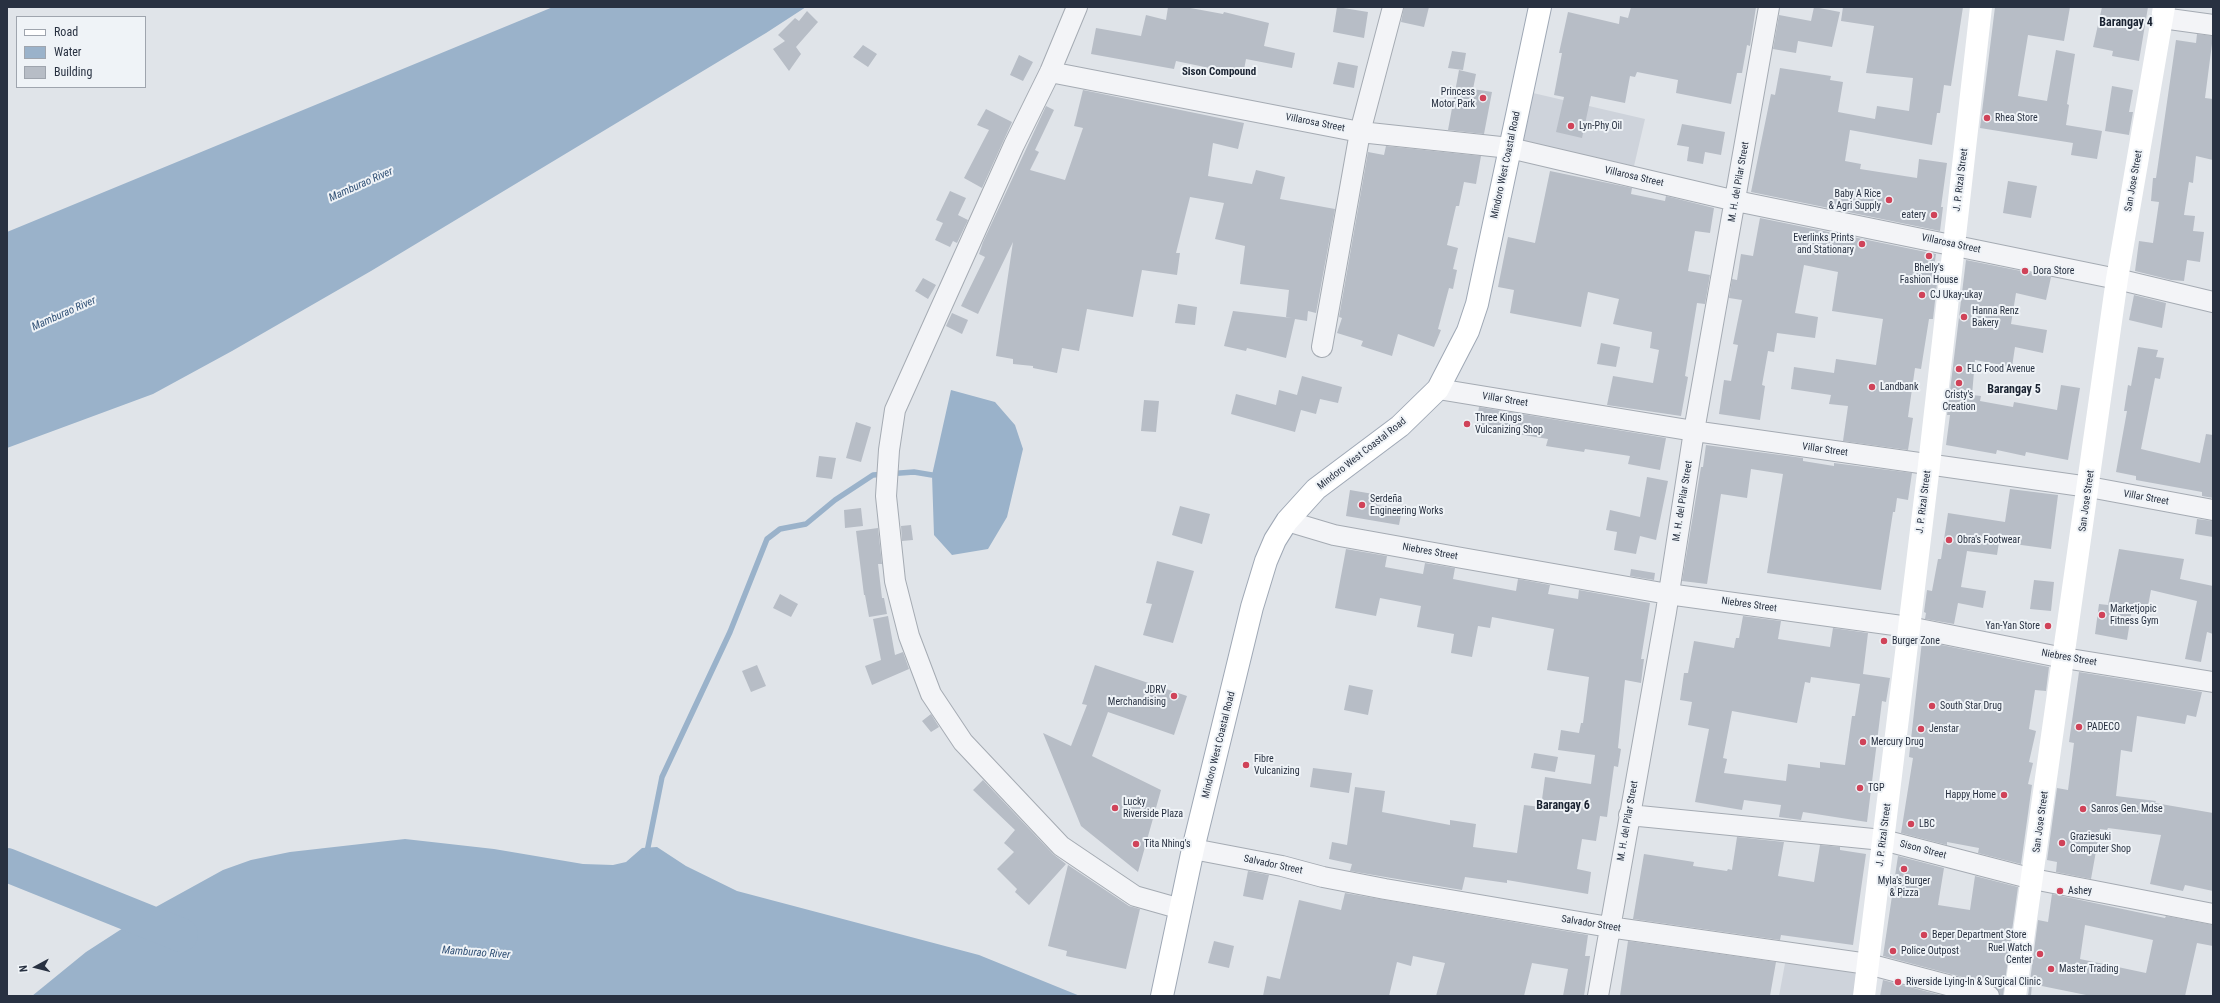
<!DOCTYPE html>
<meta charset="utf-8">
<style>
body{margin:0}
#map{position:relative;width:2220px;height:1003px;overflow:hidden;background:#e0e4e9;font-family:"Roboto Condensed",sans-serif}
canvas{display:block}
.frame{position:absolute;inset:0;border:8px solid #283141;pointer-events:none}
.legend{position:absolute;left:16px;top:16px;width:130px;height:72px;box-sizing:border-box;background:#eff3f7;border:1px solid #9fa5ae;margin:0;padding:5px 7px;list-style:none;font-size:12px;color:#283141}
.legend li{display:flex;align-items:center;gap:8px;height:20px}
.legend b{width:20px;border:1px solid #9fa5ae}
.north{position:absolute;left:16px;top:947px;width:40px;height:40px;-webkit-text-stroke:3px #eff3f7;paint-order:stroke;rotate:263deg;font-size:11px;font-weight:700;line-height:16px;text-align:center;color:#283141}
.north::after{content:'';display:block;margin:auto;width:14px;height:18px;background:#283141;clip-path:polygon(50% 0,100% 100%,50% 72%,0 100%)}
</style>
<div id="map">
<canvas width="2220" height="1003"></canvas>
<div class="frame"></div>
<ul class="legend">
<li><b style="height:5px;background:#fff"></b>Road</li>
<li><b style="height:11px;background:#9ab2ca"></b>Water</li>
<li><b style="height:11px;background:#b7bdc6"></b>Building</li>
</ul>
<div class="north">N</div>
</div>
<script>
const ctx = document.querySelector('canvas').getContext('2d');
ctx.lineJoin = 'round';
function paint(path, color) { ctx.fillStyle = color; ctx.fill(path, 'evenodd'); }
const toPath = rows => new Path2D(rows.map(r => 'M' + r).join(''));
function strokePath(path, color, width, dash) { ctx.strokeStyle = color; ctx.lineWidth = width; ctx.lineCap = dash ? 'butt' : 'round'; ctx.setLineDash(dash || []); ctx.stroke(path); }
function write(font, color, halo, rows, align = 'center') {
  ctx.font = font + ' "Roboto Condensed",sans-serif'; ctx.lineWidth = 4; ctx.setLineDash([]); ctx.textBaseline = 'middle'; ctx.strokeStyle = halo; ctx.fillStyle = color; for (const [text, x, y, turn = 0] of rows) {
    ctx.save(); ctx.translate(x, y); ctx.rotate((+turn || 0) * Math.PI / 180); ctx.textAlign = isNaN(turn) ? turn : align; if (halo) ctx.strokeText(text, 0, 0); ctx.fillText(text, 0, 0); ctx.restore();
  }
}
const built = toPath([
 [1533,93,1645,119,1634,166,1522,142],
 [1786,958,1860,970,1857,996,1779,996]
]);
const water = toPath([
 [553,7,806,7,766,33,371,271,232,351,153,394,7,448,7,232],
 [951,390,995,402,1015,425,1023,449,1007,517,988,549,952,555,934,535,932,475],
 [405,839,494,849,583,864,613,865,626,862,642,848,657,847,686,866,737,891,979,955,1080,996,32,996,86,952,154,908,223,870,251,860,290,852]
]);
const stream = toPath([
 [647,852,662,777,730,632,767,539,780,529,806,524,835,500,873,475,914,472,932,475]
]);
const river = toPath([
 [7,865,181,935]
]);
const building = toPath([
 [1168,7,1185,7,1223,14,1224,12,1269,23,1264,46,1295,53,1292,68,1246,59,1243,75,1176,61,1174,69,1091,54,1096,28,1141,36,1146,15,1166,20],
 [1337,7,1368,12,1364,38,1333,32],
 [1404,7,1429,7,1424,27,1401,22],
 [1631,7,1756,7,1750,46,1747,45,1742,73,1737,73,1731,104,1676,93,1678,80,1637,72,1635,77,1630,76,1625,103,1591,96,1582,138,1556,132,1564,97,1554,95,1562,53,1559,53,1568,12,1619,24,1620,16,1628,18],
 [1814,7,1840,12,1832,47,1798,41,1796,53,1773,49,1779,15,1811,21],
 [1843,7,1963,7,1951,86,1944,85,1940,113,1937,113,1932,145,1850,130,1845,161,1861,164,1860,169,1917,178,1919,159,1947,163,1941,207,1943,207,1940,231,1751,192,1771,94,1775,95,1780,68,1831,76,1830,80,1843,82,1838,112,1875,119,1877,106,1909,111,1913,78,1866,73,1874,26,1841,21],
 [1995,7,2070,7,2064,41,2028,35,2018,96,2047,101,2056,50,2075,54,2067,104,2069,105,2066,125,2102,131,2097,159,2071,155,2073,143,1980,128],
 [2102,7,2148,7,2139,61,2112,56,2113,51,2093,47],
 [807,11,818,22,796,47,801,54,789,71,773,49,785,41,778,35,795,18,799,21],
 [2197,34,2213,36,2205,98,2213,99,2213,160,2196,156,2193,183,2189,182,2184,215,2195,216,2193,231,2204,232,2200,262,2187,260,2184,281,2171,280,2135,271,2139,241,2153,243,2159,202,2151,201,2153,178,2156,178,2176,40,2196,43],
 [863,45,877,54,868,67,853,57],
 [1452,51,1466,53,1463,70,1448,68],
 [1019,55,1033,62,1023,81,1010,75],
 [1338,62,1358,66,1354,88,1333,84],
 [1459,70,1476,74,1473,89,1492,92,1484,134,1448,130],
 [2112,86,2133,90,2129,112,2133,112,2129,135,2105,131],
 [1083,90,1244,123,1238,149,1213,143,1208,176,1252,184,1256,170,1285,177,1280,199,1335,209,1316,313,1308,311,1307,321,1295,319,1286,358,1247,348,1246,351,1224,346,1233,311,1292,318,1286,317,1289,290,1240,284,1245,246,1215,239,1224,203,1190,197,1176,253,1180,253,1177,275,1142,270,1133,317,1087,309,1079,351,1062,348,1057,373,1033,368,1033,366,1013,364,1013,359,996,356,1013,242,978,314,961,306,985,257,979,254,983,242,1046,106,1054,110,1035,150,1039,152,1030,170,1065,180,1083,128,1074,126],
 [986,109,1012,122,982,188,964,178,989,130,977,125],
 [1682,124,1725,132,1721,155,1705,152,1703,164,1687,161,1689,147,1677,145],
 [1386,146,1481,156,1476,184,1464,182,1459,206,1456,206,1447,245,1458,248,1453,269,1457,270,1453,289,1449,288,1438,329,1441,330,1434,347,1398,334,1392,356,1361,346,1363,341,1337,333,1342,318,1339,317,1368,152,1384,155],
 [1550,171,1632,188,1631,194,1665,201,1666,196,1714,208,1710,233,1695,231,1688,271,1710,275,1705,304,1697,303,1685,376,1688,377,1681,416,1607,405,1613,376,1653,383,1659,350,1650,348,1652,332,1613,324,1619,299,1588,292,1581,327,1510,313,1514,290,1498,287,1508,237,1535,243],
 [2008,181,2037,186,2031,218,2003,213],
 [950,191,966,198,958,215,968,220,957,243,953,241,950,247,935,240,943,223,936,220],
 [1760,218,1936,254,1932,282,1937,283,1933,319,1929,319,1921,369,1915,368,1908,417,1913,418,1908,450,1843,441,1848,406,1829,404,1831,395,1791,389,1794,367,1834,373,1836,359,1876,365,1883,319,1832,311,1838,272,1804,265,1795,313,1818,317,1815,338,1777,333,1774,352,1768,351,1762,385,1765,386,1760,420,1719,414,1724,380,1731,381,1738,345,1733,344,1742,300,1729,298,1732,279,1737,280,1741,254,1753,256],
 [1966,260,2051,277,2046,300,2016,293,2011,324,2047,330,2043,353,2015,347,2012,367,1975,360,1972,395,1981,396,1980,401,2013,407,2014,402,2057,410,2061,385,2080,388,2068,460,2026,452,2025,456,1997,450,1996,454,1946,445,1950,415,1947,415],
 [923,278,936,285,928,299,915,291],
 [2134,295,2166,303,2162,328,2129,320],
 [1178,304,1197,307,1195,325,1175,323],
 [952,313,968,320,962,334,946,326],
 [1601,343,1620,347,1616,367,1597,364],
 [2138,347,2158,350,2156,357,2164,358,2160,379,2155,378,2141,449,2200,463,2206,434,2213,435,2213,498,2202,496,2202,492,2136,480,2136,476,2116,472,2127,411,2124,411,2128,385,2131,386],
 [1302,376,1342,387,1338,403,1320,399,1316,414,1301,410,1295,432,1231,414,1236,394,1276,405,1279,390,1297,395],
 [1144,400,1159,401,1156,432,1141,431],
 [1479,407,1666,438,1660,470,1628,464,1630,456,1585,449,1584,452,1546,446,1548,439,1476,427],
 [856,422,871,427,861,462,846,458],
 [1706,445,1803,458,1803,461,1834,466,1834,463,1912,473,1908,500,1897,498,1895,512,1893,512,1881,590,1767,573,1783,474,1751,469,1747,498,1721,494,1707,584,1682,581,1701,467,1703,467],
 [819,456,836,458,832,479,816,477],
 [1647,477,1668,481,1656,540,1640,536,1636,554,1614,550,1617,532,1606,530,1610,510,1640,517],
 [2010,489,2058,495,2051,549,1999,542,1997,555,1967,551,1961,587,1986,591,1983,608,1958,603,1954,624,1925,619,1926,613,1924,612,1927,590,1932,591,1938,559,1941,559,1948,513,2005,522],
 [1350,490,1379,495,1377,505,1402,510,1399,525,1346,516],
 [1180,506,1210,514,1202,544,1172,535],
 [861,508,863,526,845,528,844,510],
 [2197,519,2213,521,2213,537,2195,534],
 [911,525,913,540,902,541,901,526],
 [878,528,882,564,878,564,882,598,884,598,887,614,869,617,865,595,864,595,856,531],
 [1346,549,1387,556,1385,567,1423,574,1425,563,1455,568,1453,579,1516,591,1518,579,1550,585,1548,594,1578,599,1579,590,1650,603,1641,659,1644,659,1641,683,1625,680,1618,748,1621,749,1618,767,1614,766,1607,817,1600,816,1596,841,1582,839,1577,869,1591,872,1588,894,1507,880,1507,883,1465,877,1462,890,1350,871,1352,864,1329,859,1332,842,1347,845,1355,787,1385,791,1382,812,1450,825,1450,820,1476,824,1473,847,1517,853,1524,805,1541,807,1545,777,1591,784,1595,755,1558,750,1561,730,1579,733,1581,723,1583,723,1589,677,1547,670,1554,629,1492,617,1490,628,1478,626,1472,657,1451,653,1454,634,1417,627,1421,606,1380,598,1376,616,1335,608],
 [2119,549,2184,559,2180,579,2213,586,2213,634,2207,632,2201,662,2185,659,2197,601,2151,590,2148,606,2133,603,2127,640,2095,634,2099,604,2108,605],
 [1157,561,1194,571,1173,643,1143,635,1152,604,1146,603],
 [1631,569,1655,573,1654,580,1630,576],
 [2034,580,2054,582,2051,611,2030,609],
 [780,594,798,604,791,617,773,608],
 [888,616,895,655,903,652,909,669,872,685,865,666,881,660,873,619],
 [1743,616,1781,621,1778,639,1830,647,1833,628,1868,633,1863,674,1890,678,1886,702,1882,701,1867,822,1803,812,1801,820,1779,817,1781,805,1744,800,1742,810,1695,802,1709,729,1688,725,1692,702,1680,700,1684,673,1688,673,1694,641,1734,648,1736,638,1739,638],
 [1811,677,1860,684,1855,716,1852,716,1845,765,1820,762,1820,768,1788,764,1786,781,1724,773,1727,759,1723,758,1732,711,1797,723,1805,682,1810,683],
 [1922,641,2049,667,2046,691,2035,690,2029,729,2036,731,2029,762,2033,763,2028,784,2032,785,2021,864,1978,853,1979,848,1947,842,1947,845,1901,833,1913,758,1909,757],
 [757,665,766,686,751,692,742,671],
 [1095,665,1187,696,1174,735,1108,712,1092,756,1161,790,1138,872,1081,826,1043,733,1071,746,1087,705,1082,704],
 [2079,672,2202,692,2196,717,2187,715,2185,724,2137,716,2132,752,2121,750,2116,796,2156,801,2155,803,2213,813,2213,891,2185,885,2183,891,2150,884,2161,835,2108,828,2107,830,2100,829,2091,879,2056,872,2057,862,2047,860,2057,788,2068,790,2074,743,2069,742],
 [1349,685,1373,690,1368,715,1344,710],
 [931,714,939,727,931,732,922,721],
 [1534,753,1558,757,1555,772,1531,768],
 [1313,768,1352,773,1349,793,1310,787],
 [983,780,1053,854,1066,864,1029,905,1015,892,1017,889,997,869,1014,852,1004,843,1015,830,973,790],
 [1737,837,1784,842,1778,876,1814,882,1820,845,1840,847,1840,850,1866,854,1853,945,1781,935,1780,940,1633,919,1644,854,1694,862,1693,866,1727,871,1728,869,1732,870],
 [1898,856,1944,868,1938,905,1970,910,1975,876,2018,887,2003,996,2000,996,1997,988,1992,985,1883,956],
 [1068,865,1129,906,1140,909,1126,969,1066,956,1067,951,1048,946],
 [1248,871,1269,875,1263,900,1243,896],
 [1345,893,1588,935,1585,956,1590,956,1584,996,1563,996,1568,969,1532,963,1524,996,1436,996,1445,963,1413,956,1411,966,1397,962,1389,996,1263,996,1267,976,1280,979,1299,900,1341,910],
 [2052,894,2165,918,2166,916,2213,925,2213,946,2197,943,2185,996,2091,996,2032,984,2031,996,2028,996,2038,920,2048,922],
 [2085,925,2153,940,2146,973,2080,959],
 [1214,941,1234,946,1229,968,1208,963],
 [1628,941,1776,962,1770,996,1620,996],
 [1883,980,1944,996,1880,996]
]);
const street = toPath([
 [1077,7,1050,72,1014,145,895,410,889,450,886,496,895,581,909,636,931,694,963,742,1061,846,1135,896,1181,909],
 [2162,18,2213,25],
 [1050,72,1360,132,1510,148,1736,201,2117,279,2213,302],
 [1322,347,1360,132,1393,7],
 [1438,389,1694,431,2089,487,2213,510],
 [1287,521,1334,535,1462,558,1668,594,1909,627,2064,658,2213,682],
 [1629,815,1883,840,2033,879,2213,914],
 [1193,849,1282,866,1323,877,1385,889,1609,927,1868,964,1989,996],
 [1598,996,1666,612,1694,431,1769,7]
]);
const secondary = toPath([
 [1864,996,1929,465,1981,7],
 [2015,996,2117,279,2164,7]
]);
const primary = toPath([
 [1162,996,1193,849,1252,607,1266,561,1275,540,1287,521,1316,489,1400,426,1438,389,1468,331,1477,304,1540,7]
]);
const markers = [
 [1483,98,4,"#d04359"],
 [1987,118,4,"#d04359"],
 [1571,126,4,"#d04359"],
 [1889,200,4,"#d04359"],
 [1934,215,4,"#d04359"],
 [1862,244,4,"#d04359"],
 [1929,256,4,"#d04359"],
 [2025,271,4,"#d04359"],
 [1922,295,4,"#d04359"],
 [1964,317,4,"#d04359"],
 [1959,369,4,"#d04359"],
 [1959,383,4,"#d04359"],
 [1872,387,4,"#d04359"],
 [1467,424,4,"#d04359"],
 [1362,505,4,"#d04359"],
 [1949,540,4,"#d04359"],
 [2102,615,4,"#d04359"],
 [2048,626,4,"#d04359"],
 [1884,641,4,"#d04359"],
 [1174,696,4,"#d04359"],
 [1932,706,4,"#d04359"],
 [2079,727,4,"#d04359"],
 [1921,729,4,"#d04359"],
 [1863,742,4,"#d04359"],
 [1246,765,4,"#d04359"],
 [1860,788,4,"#d04359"],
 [2004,795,4,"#d04359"],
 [1115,808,4,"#d04359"],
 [2083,809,4,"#d04359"],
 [1911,824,4,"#d04359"],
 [2062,843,4,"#d04359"],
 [1136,844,4,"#d04359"],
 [1904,869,4,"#d04359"],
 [2060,891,4,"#d04359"],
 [1924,935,4,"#d04359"],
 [1893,951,4,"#d04359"],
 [2040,954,4,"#d04359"],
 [2051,969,4,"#d04359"],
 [1898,982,4,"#d04359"]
];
const poiNames = [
 ["Princess",1475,92,"right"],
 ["Motor Park",1475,104,"right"],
 ["Rhea Store",1995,118],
 ["Lyn-Phy Oil",1579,126],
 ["Baby A Rice",1881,194,"right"],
 ["& Agri Supply",1881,206,"right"],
 ["eatery",1926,215,"right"],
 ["Everlinks Prints",1854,238,"right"],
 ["and Stationary",1854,250,"right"],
 ["Bhelly's",1929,268,"center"],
 ["Fashion House",1929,280,"center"],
 ["Dora Store",2033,271],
 ["CJ Ukay-ukay",1930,295],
 ["Hanna Renz",1972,311],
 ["Bakery",1972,323],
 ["FLC Food Avenue",1967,369],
 ["Landbank",1880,387],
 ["Cristy's",1959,395,"center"],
 ["Creation",1959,407,"center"],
 ["Three Kings",1475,418],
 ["Vulcanizing Shop",1475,430],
 ["Serdeña",1370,499],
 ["Engineering Works",1370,511],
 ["Obra's Footwear",1957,540],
 ["Marketjopic",2110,609],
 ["Fitness Gym",2110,621],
 ["Yan-Yan Store",2040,626,"right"],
 ["Burger Zone",1892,641],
 ["JDRV",1166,690,"right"],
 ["Merchandising",1166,702,"right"],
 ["South Star Drug",1940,706],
 ["PADECO",2087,727],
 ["Jenstar",1929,729],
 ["Mercury Drug",1871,742],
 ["Fibre",1254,759],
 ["Vulcanizing",1254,771],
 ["TGP",1868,788],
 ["Happy Home",1996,795,"right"],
 ["Lucky",1123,802],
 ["Riverside Plaza",1123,814],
 ["Sanros Gen. Mdse",2091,809],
 ["LBC",1919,824],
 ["Graziesuki",2070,837],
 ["Computer Shop",2070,849],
 ["Tita Nhing's",1144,844],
 ["Myla's Burger",1904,881,"center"],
 ["& Pizza",1904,893,"center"],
 ["Ashey",2068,891],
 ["Beper Department Store",1932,935],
 ["Ruel Watch",2032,948,"right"],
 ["Center",2032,960,"right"],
 ["Police Outpost",1901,951],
 ["Master Trading",2059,969],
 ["Riverside Lying-In & Surgical Clinic",1906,982]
];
const streetNames = [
 ["Villarosa Street",1315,123,11],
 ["Mindoro West Coastal Road",1506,165,-78],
 ["Villarosa Street",1634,177,13],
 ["J. P. Rizal Street",1961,180,-83],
 ["San Jose Street",2134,181,-80],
 ["M. H. del Pilar Street",1739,182,-80],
 ["Villarosa Street",1951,244,12],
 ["Villar Street",1505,400,9],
 ["Villar Street",1825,450,8],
 ["Mindoro West Coastal Road",1362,454,-38],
 ["Villar Street",2146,498,10],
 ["M. H. del Pilar Street",1683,501,-81],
 ["San Jose Street",2087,501,-82],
 ["J. P. Rizal Street",1924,502,-83],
 ["Niebres Street",1430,552,10],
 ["Niebres Street",1749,605,8],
 ["Niebres Street",2069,658,10],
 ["Mindoro West Coastal Road",1219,745,-76],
 ["M. H. del Pilar Street",1628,821,-80],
 ["San Jose Street",2041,822,-82],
 ["J. P. Rizal Street",1884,835,-83],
 ["Sison Street",1923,850,15],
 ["Salvador Street",1273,865,12],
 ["Salvador Street",1591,924,9]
];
const neighbourhoodNames = [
 ["Sison Compound",1219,72]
];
const waterNames = [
 ["Mamburao River",361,185,-24],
 ["Mamburao River",64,314,-24],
 ["Mamburao River",476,953,4]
];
const quarterNames = [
 ["Barangay 4",2126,23],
 ["Barangay 5",2014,390],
 ["Barangay 6",1563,806]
];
paint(built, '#ced3db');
paint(water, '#9ab2ca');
strokePath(stream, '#9ab2ca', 5.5);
strokePath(river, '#9ab2ca', 34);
paint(building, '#b7bdc6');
strokePath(street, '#a5abb3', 22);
strokePath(primary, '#9fa8b5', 24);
strokePath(street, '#f3f4f7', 20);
strokePath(secondary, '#fff', 22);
strokePath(primary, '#fff', 22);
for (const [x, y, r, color] of markers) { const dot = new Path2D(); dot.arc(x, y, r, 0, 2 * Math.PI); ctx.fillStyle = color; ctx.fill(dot); strokePath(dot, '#eff3f7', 1.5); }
write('10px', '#283141', '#eff3f7', poiNames, 'left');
write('10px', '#283141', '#eff3f7', streetNames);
write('bold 11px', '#1a2332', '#eff3f7', neighbourhoodNames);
write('italic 11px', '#315176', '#eff3f7', waterNames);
write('bold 12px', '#1a2332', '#eff3f7', quarterNames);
</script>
